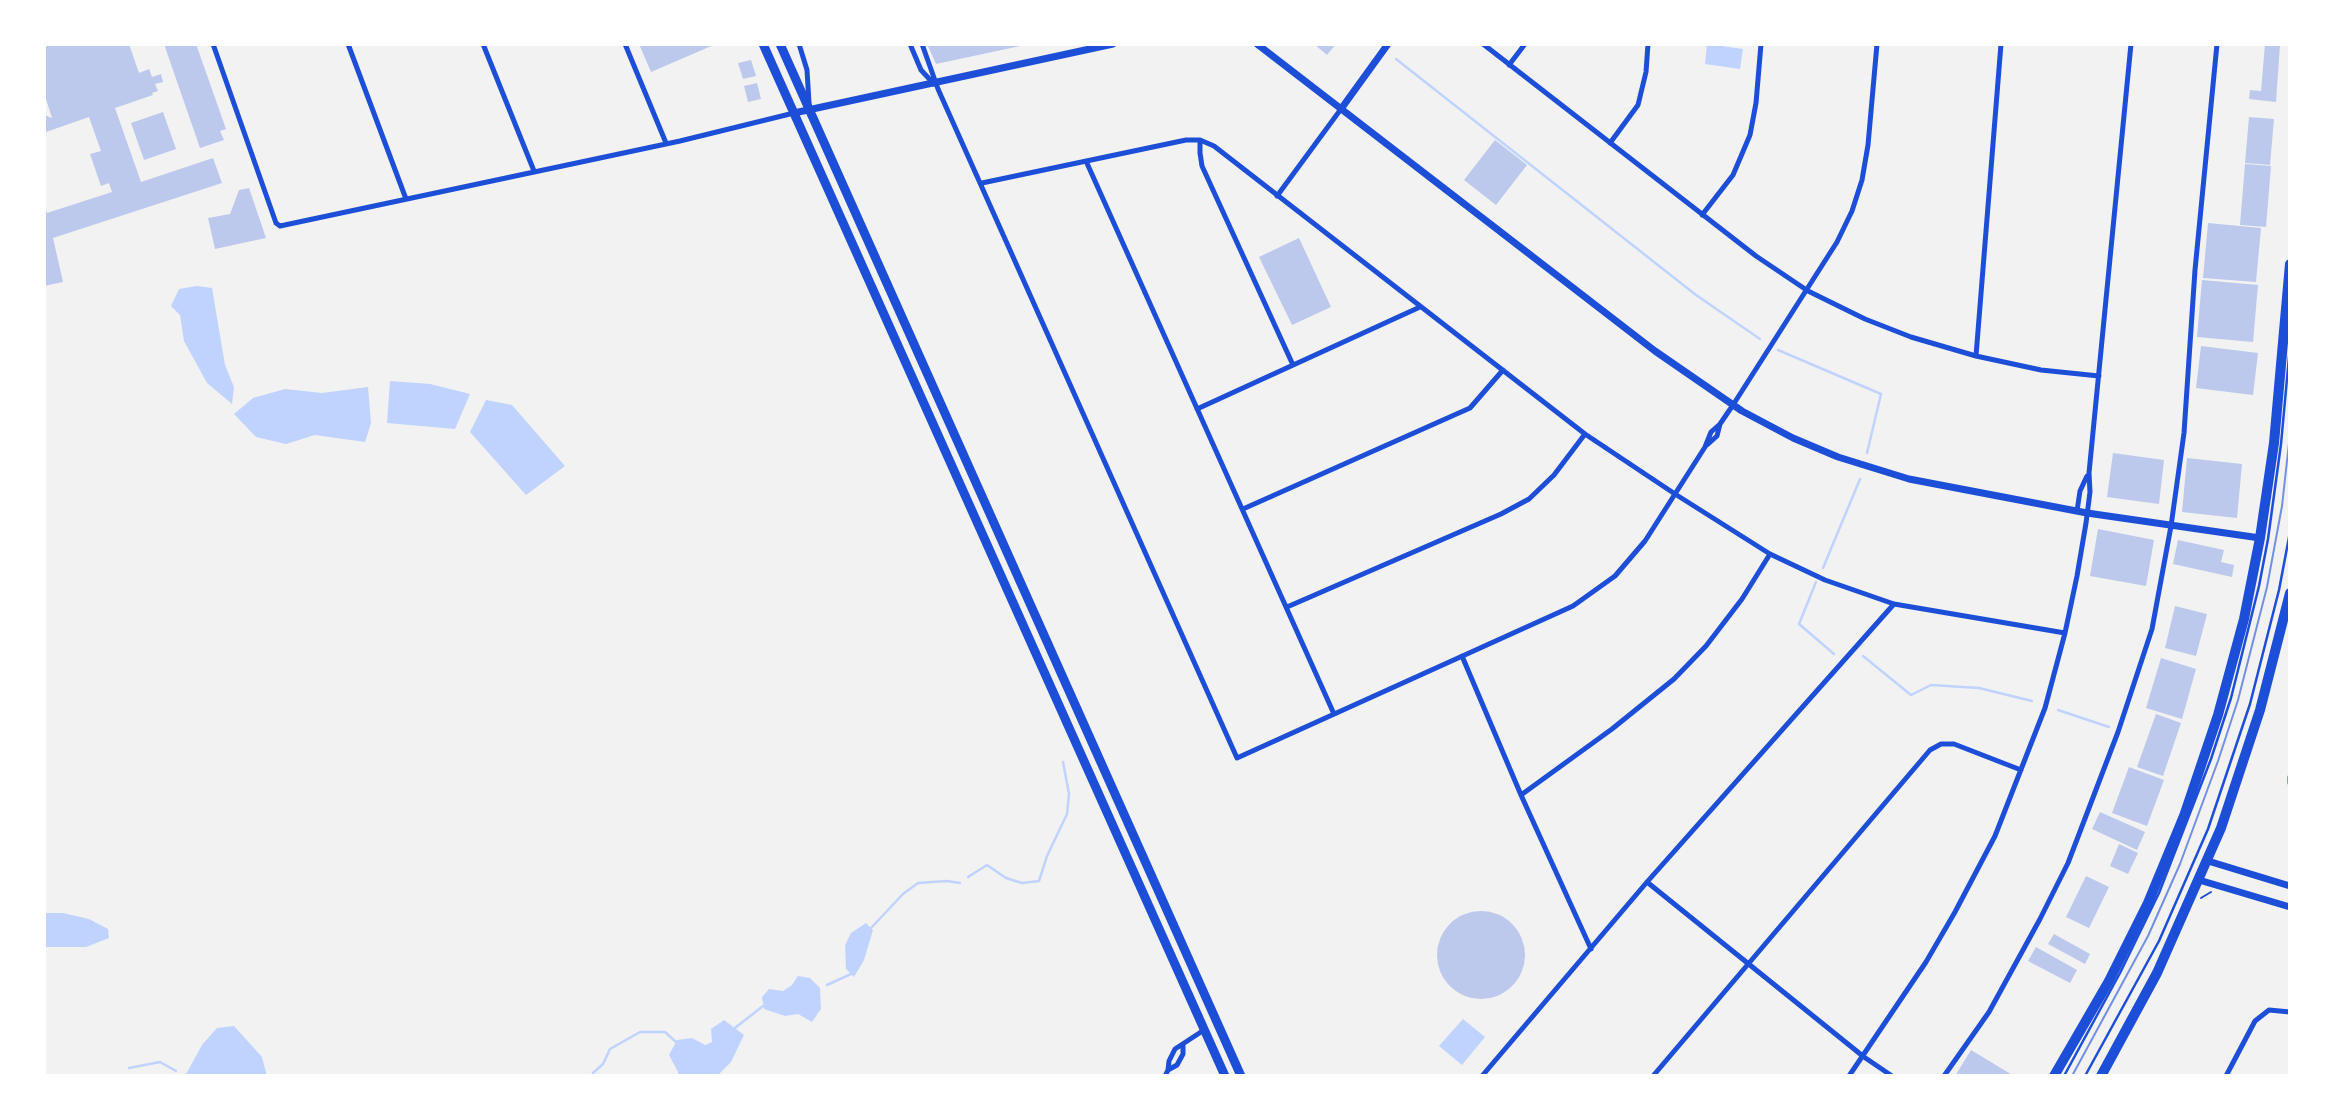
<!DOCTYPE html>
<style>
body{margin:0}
#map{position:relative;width:2334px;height:1120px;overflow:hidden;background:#f2f2f2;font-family:Montserrat,sans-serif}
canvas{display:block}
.frame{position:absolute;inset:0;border:46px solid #fff;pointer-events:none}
</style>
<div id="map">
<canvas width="2334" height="1120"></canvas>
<div class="frame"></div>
</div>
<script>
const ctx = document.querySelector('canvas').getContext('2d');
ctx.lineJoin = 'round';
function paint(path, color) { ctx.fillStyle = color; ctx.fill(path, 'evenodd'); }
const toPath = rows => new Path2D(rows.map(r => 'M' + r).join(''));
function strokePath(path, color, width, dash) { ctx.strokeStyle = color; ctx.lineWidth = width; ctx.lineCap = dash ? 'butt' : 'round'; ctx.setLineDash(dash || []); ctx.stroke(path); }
const water = toPath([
 [1707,44,1743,49,1740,69,1705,64],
 [197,286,212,288,225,365,234,387,232,404,207,383,184,341,180,315,171,306,179,289],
 [390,381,430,384,470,394,455,429,387,423],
 [368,387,371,423,365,442,315,435,286,444,256,437,234,414,253,398,285,389,322,393],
 [486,400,512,405,565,466,526,495,470,432],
 [44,913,63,913,89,919,108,929,109,938,86,947,44,947],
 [866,923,873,930,864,960,854,977,846,969,845,945,851,933],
 [798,976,810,978,820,988,821,1009,812,1022,798,1014,785,1016,764,1009,762,997,769,989,783,991,792,985],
 [1463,1019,1485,1037,1462,1065,1439,1046],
 [724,1020,744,1035,731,1062,717,1076,678,1076,678,1072,669,1055,677,1040,692,1038,705,1045,712,1042,711,1029],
 [234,1026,262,1057,267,1076,185,1076,202,1045,217,1028]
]);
const stream = toPath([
 [1396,59,1696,295,1760,339],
 [1778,350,1881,394,1867,453],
 [1823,568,1860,479],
 [1816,582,1799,624,1834,654],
 [1863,656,1911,695,1931,685,1979,688,2032,701],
 [2058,710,2109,727],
 [968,877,987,865,1006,878,1022,883,1039,881,1047,856,1067,814,1069,794,1063,762],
 [871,928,903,894,918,883,947,881,960,883],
 [827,985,851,974],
 [735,1028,763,1006],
 [129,1068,160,1062,176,1071],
 [593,1073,603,1064,610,1049,640,1032,665,1032,676,1042]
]);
const building = toPath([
 [44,44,129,44,139,73,149,69,152,77,161,74,163,82,155,84,158,91,152,93,153,95,115,108,141,182,213,158,222,183,53,238,63,282,44,286,44,202,47,213,112,192,109,183,101,186,90,154,101,151,89,117,46,132,44,115,52,118,44,93],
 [164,44,196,44,226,129,220,131,224,140,200,148],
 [639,44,716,44,651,72],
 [927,44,1025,44,1025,45,936,64],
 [1314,44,1336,44,1327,55],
 [2265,44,2280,45,2276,102,2249,99,2250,90,2261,91],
 [751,60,756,76,743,79,738,63],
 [757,83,761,99,748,102,744,86],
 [163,112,176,149,144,160,131,123],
 [2249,117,2274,119,2270,165,2245,163],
 [1495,140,1527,165,1496,205,1464,180],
 [2245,164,2271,166,2266,227,2240,225],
 [249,188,266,238,215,249,208,218,230,214,239,190],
 [2208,223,2261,228,2256,282,2203,278],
 [1299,238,1331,307,1292,325,1259,257],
 [2202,280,2258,285,2253,342,2197,337],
 [2201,346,2258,353,2253,395,2196,388],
 [2113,453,2164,460,2159,504,2107,497],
 [2187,458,2242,464,2237,518,2182,512],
 [2098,529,2154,540,2146,586,2090,576],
 [2178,540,2224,550,2221,562,2234,565,2232,577,2173,564],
 [2175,606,2207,614,2196,656,2165,648],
 [2161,658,2196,669,2182,719,2146,708],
 [2156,714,2181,723,2163,776,2137,767],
 [2129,767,2164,780,2147,826,2112,813],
 [2100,812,2145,832,2137,850,2092,829],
 [2119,844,2138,853,2128,874,2110,866],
 [2086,876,2109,887,2089,928,2066,917],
 '1437 955a44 44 0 1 1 88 0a44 44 0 1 1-88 0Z',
 [2054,934,2090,954,2085,964,2048,944],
 [2036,947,2077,970,2070,983,2028,961],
 [1971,1050,2014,1076,1955,1076]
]);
const path = toPath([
 [2201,898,2211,892]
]);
const service = toPath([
 [2064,1076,2120,973,2159,893,2211,759,2231,698,2259,586,2268,539,2281,444,2290,346],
 [2085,1076,2159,941,2208,829,2250,704,2279,590,2290,532]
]);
const minor = toPath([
 [213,44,276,223,280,226,680,141,794,113],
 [348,44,406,199],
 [483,44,534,171],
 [625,44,666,143],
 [799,44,807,70,809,103],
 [910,44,921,70,934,84],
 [922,44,938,89,1237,758,1573,606,1615,576,1645,541,1705,447,1711,432,1720,424,1733,405,1837,242,1852,211,1862,180,1868,145,1877,44],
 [1483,44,1756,256,1808,291,1865,319,1911,337,1976,356,2041,370,2099,376],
 [1509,65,1525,44],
 [1200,140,1200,153,1202,166,1293,365],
 [1610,143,1638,105,1646,72,1648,44],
 [1086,161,1334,714],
 [982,183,1186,140,1200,140,1214,146,1585,434,1675,494,1770,554,1825,580,1894,604,2065,633],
 [1277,196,1341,109],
 [1702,215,1733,175,1750,135,1756,103,1761,44],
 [1976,356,2001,44],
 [1197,409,1420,307],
 [1707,445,1717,436,1720,424],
 [1243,509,1470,408,1503,370],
 [2077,511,2080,491,2087,476],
 [1287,607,1501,514,1529,499,1554,475,1585,434],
 [1462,656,1521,795,1591,949],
 [2290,777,2290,783],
 [1521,795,1612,729,1674,679,1706,646,1742,599,1770,554],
 [1647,882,1864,1057,1892,1076],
 [1168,1070,1177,1065,1183,1054,1183,1045],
 [1165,1076,1168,1070,1169,1061,1175,1049,1204,1030],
 [1482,1076,1647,882,1894,604],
 [1653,1076,1930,750,1941,744,1954,744,2021,770],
 [1849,1076,1926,962,1955,912,1995,836,2045,708,2065,633,2077,576,2086,523,2090,492,2089,473,2131,44],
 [1944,1076,1989,1012,2040,919,2068,863,2118,732,2152,629,2171,526,2184,433,2195,270,2217,44],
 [2226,1076,2255,1021,2269,1010,2290,1012]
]);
const tertiary = toPath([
 [1257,44,1655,351,1742,411,1793,438,1838,457,1909,479,2087,513,2260,538],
 [1341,109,1388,44],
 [794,113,1113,44],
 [2208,861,2290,886],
 [2199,880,2290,907]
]);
const primary = toPath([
 [763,44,1225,1076],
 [780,44,1241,1076]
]);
const trunk = toPath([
 [2054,1076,2109,981,2148,903,2184,816,2218,715,2244,619,2260,538,2274,443,2290,264],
 [2101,1076,2157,973,2221,828,2260,710,2290,593]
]);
const tram = toPath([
 [2072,1076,2148,936,2180,864,2218,761,2238,700,2267,587,2282,506,2290,434]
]);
paint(water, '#bfd3fe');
strokePath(stream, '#bfd3fe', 2.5);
paint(building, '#bdc9ec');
strokePath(path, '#1d4ed8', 2);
strokePath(service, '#1d4ed8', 2.5);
strokePath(minor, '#1d4ed8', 5);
strokePath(tertiary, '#1d4ed8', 7);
strokePath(primary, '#1d4ed8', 9);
strokePath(trunk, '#1d4ed8', 10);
strokePath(tram, '#7290e2', 2);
</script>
